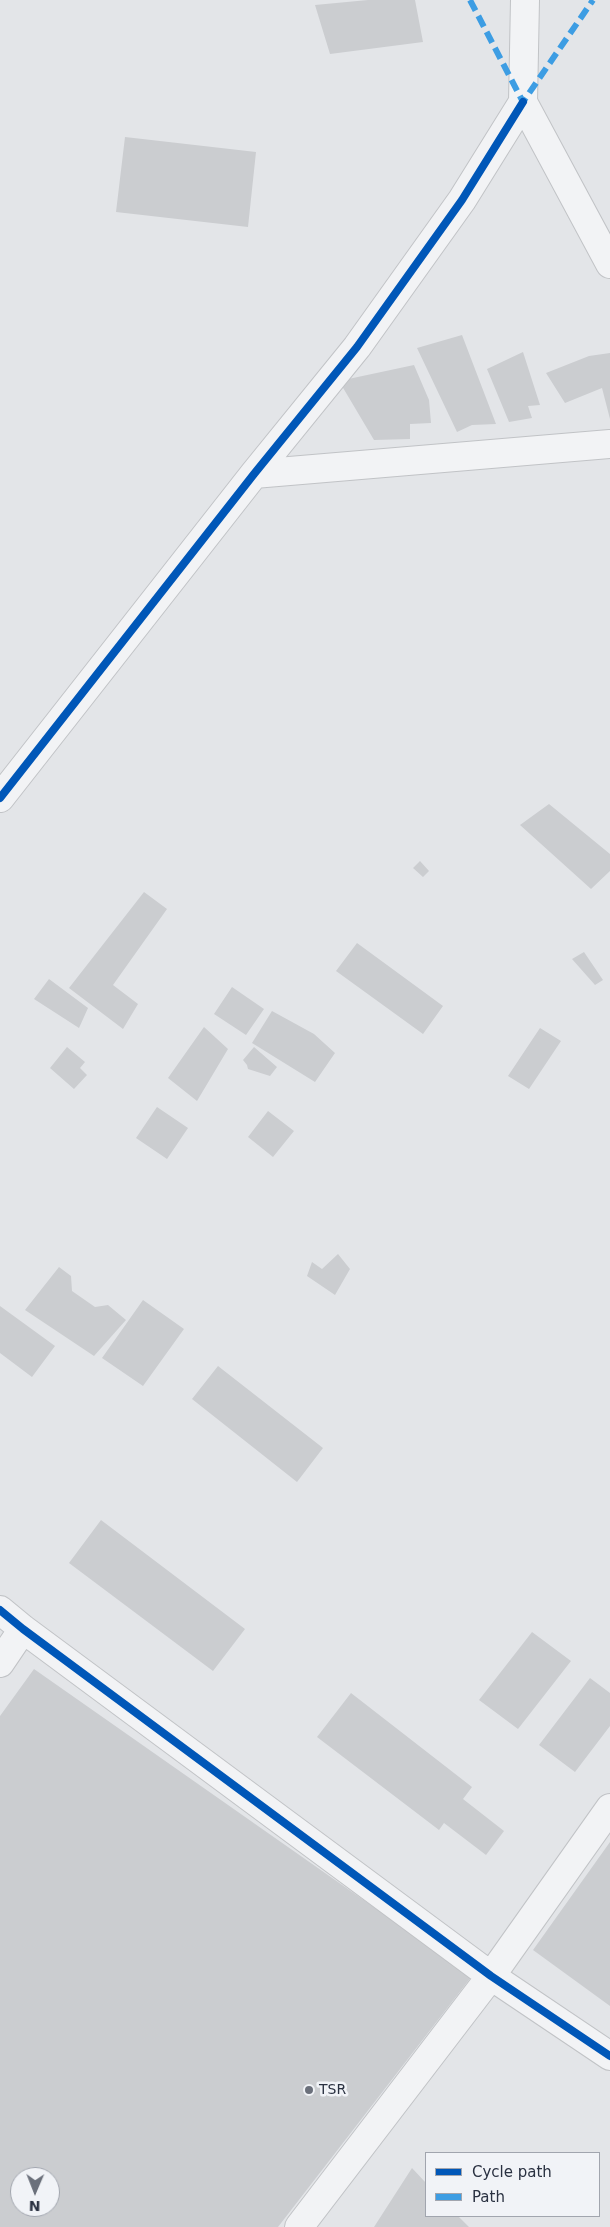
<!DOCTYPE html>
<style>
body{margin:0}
#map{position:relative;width:610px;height:2227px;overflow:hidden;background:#e3e5e8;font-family:"DejaVu Sans",sans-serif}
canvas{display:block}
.legend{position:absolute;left:425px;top:2152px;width:175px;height:65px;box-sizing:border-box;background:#f1f3f7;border:1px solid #a1a5ae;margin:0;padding:6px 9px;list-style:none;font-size:15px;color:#2a3141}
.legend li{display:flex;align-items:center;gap:10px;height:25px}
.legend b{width:25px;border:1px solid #a1a5ae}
.north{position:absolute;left:10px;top:2167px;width:50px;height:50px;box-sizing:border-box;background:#f1f3f7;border:1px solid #a1a5ae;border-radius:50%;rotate:181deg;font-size:14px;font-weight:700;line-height:20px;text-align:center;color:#2a3141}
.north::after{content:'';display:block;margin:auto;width:18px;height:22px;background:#6b707b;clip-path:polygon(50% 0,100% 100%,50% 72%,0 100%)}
</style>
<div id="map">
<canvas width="610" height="2227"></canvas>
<ul class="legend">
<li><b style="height:6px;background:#0057b8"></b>Cycle path</li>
<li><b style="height:6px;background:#3d9de3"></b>Path</li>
</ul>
<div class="north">N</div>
</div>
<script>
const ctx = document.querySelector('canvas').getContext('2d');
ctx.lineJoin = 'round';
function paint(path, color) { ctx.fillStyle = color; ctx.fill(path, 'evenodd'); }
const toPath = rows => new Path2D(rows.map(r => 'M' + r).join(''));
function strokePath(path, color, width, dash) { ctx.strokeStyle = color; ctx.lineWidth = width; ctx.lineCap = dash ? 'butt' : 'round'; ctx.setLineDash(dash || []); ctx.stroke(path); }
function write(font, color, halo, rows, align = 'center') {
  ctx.font = font + ' "DejaVu Sans",sans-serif'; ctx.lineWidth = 5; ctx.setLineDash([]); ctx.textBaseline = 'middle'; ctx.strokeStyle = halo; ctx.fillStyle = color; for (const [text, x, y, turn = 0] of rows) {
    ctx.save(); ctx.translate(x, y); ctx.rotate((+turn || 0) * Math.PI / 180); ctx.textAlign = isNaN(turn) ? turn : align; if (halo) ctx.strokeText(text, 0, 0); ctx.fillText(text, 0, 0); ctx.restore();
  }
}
const building = toPath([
 [368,0,415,0,423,42,330,54,315,5],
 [125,137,256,152,248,227,116,212],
 [462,335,496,424,472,425,457,432,417,348],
 [523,352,540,405,528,406,532,418,509,422,487,369],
 [610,353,610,419,602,388,565,403,546,373,589,356],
 [414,365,429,400,431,423,410,424,410,439,374,440,339,381],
 [549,804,610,854,610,871,591,889,520,825],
 [420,861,429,871,423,877,413,868],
 [144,892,167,909,113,985,138,1004,123,1029,69,988],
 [357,943,443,1006,423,1034,336,971],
 [584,952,603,980,595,985,572,959],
 [49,979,88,1008,79,1028,34,999],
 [232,987,264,1009,246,1035,214,1014],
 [272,1011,314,1034,335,1053,315,1082,252,1043],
 [204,1027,228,1049,197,1101,168,1078],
 [540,1028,561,1041,529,1089,508,1076],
 [67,1047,85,1062,80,1068,87,1075,74,1089,50,1068],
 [254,1047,277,1067,270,1076,248,1069,247,1065,243,1060],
 [157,1107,188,1128,167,1159,136,1138],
 [268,1111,294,1131,273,1157,248,1137],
 [338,1254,350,1269,335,1295,307,1276,312,1262,322,1269],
 [59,1267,71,1276,72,1291,95,1307,108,1305,126,1320,94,1356,25,1310],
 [143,1300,184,1329,143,1386,102,1358],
 [0,1306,55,1346,32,1377,0,1353],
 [218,1366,323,1448,297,1482,192,1399],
 [101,1520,245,1629,213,1671,69,1563],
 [532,1632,571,1661,518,1729,479,1700],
 [34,1669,472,1976,278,2227,0,2227,0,1716],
 [20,2177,50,2177,50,2207,20,2207],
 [590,1678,610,1693,610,1726,575,1772,539,1745],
 [351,1693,472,1787,463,1799,504,1831,486,1855,444,1823,439,1830,317,1737],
 [610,1842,610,2006,533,1950],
 [412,2168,426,2183,426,2216,458,2216,469,2227,374,2227]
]);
const street = toPath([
 [525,0,523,102,610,264],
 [254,474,610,444],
 [0,798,254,474,357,347,462,200,523,102],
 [0,1610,23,1629,491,1976,610,2056],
 [0,1663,23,1629],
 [299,2227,491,1976,610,1808]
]);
const quiet = toPath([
 [470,0,523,102,593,0]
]);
const cycleway = toPath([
 [0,798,254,474,357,347,462,200,523,102],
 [0,1610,23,1629,491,1976,610,2056]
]);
const markers = [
 [309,2090,5,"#6b707b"]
];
const poiNames = [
 ["TSR",319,2090]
];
paint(building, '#cbcdd0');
strokePath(street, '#c1c3c6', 30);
strokePath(street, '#f2f3f5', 28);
strokePath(quiet, '#3d9de3', 6, [12, 6]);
strokePath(cycleway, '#0057b8', 8);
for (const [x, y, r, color] of markers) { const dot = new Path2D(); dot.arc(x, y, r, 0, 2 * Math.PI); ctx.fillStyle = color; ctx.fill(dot); strokePath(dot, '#f1f3f7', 2); }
write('14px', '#2a3141', '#f1f3f7', poiNames, 'left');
</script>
